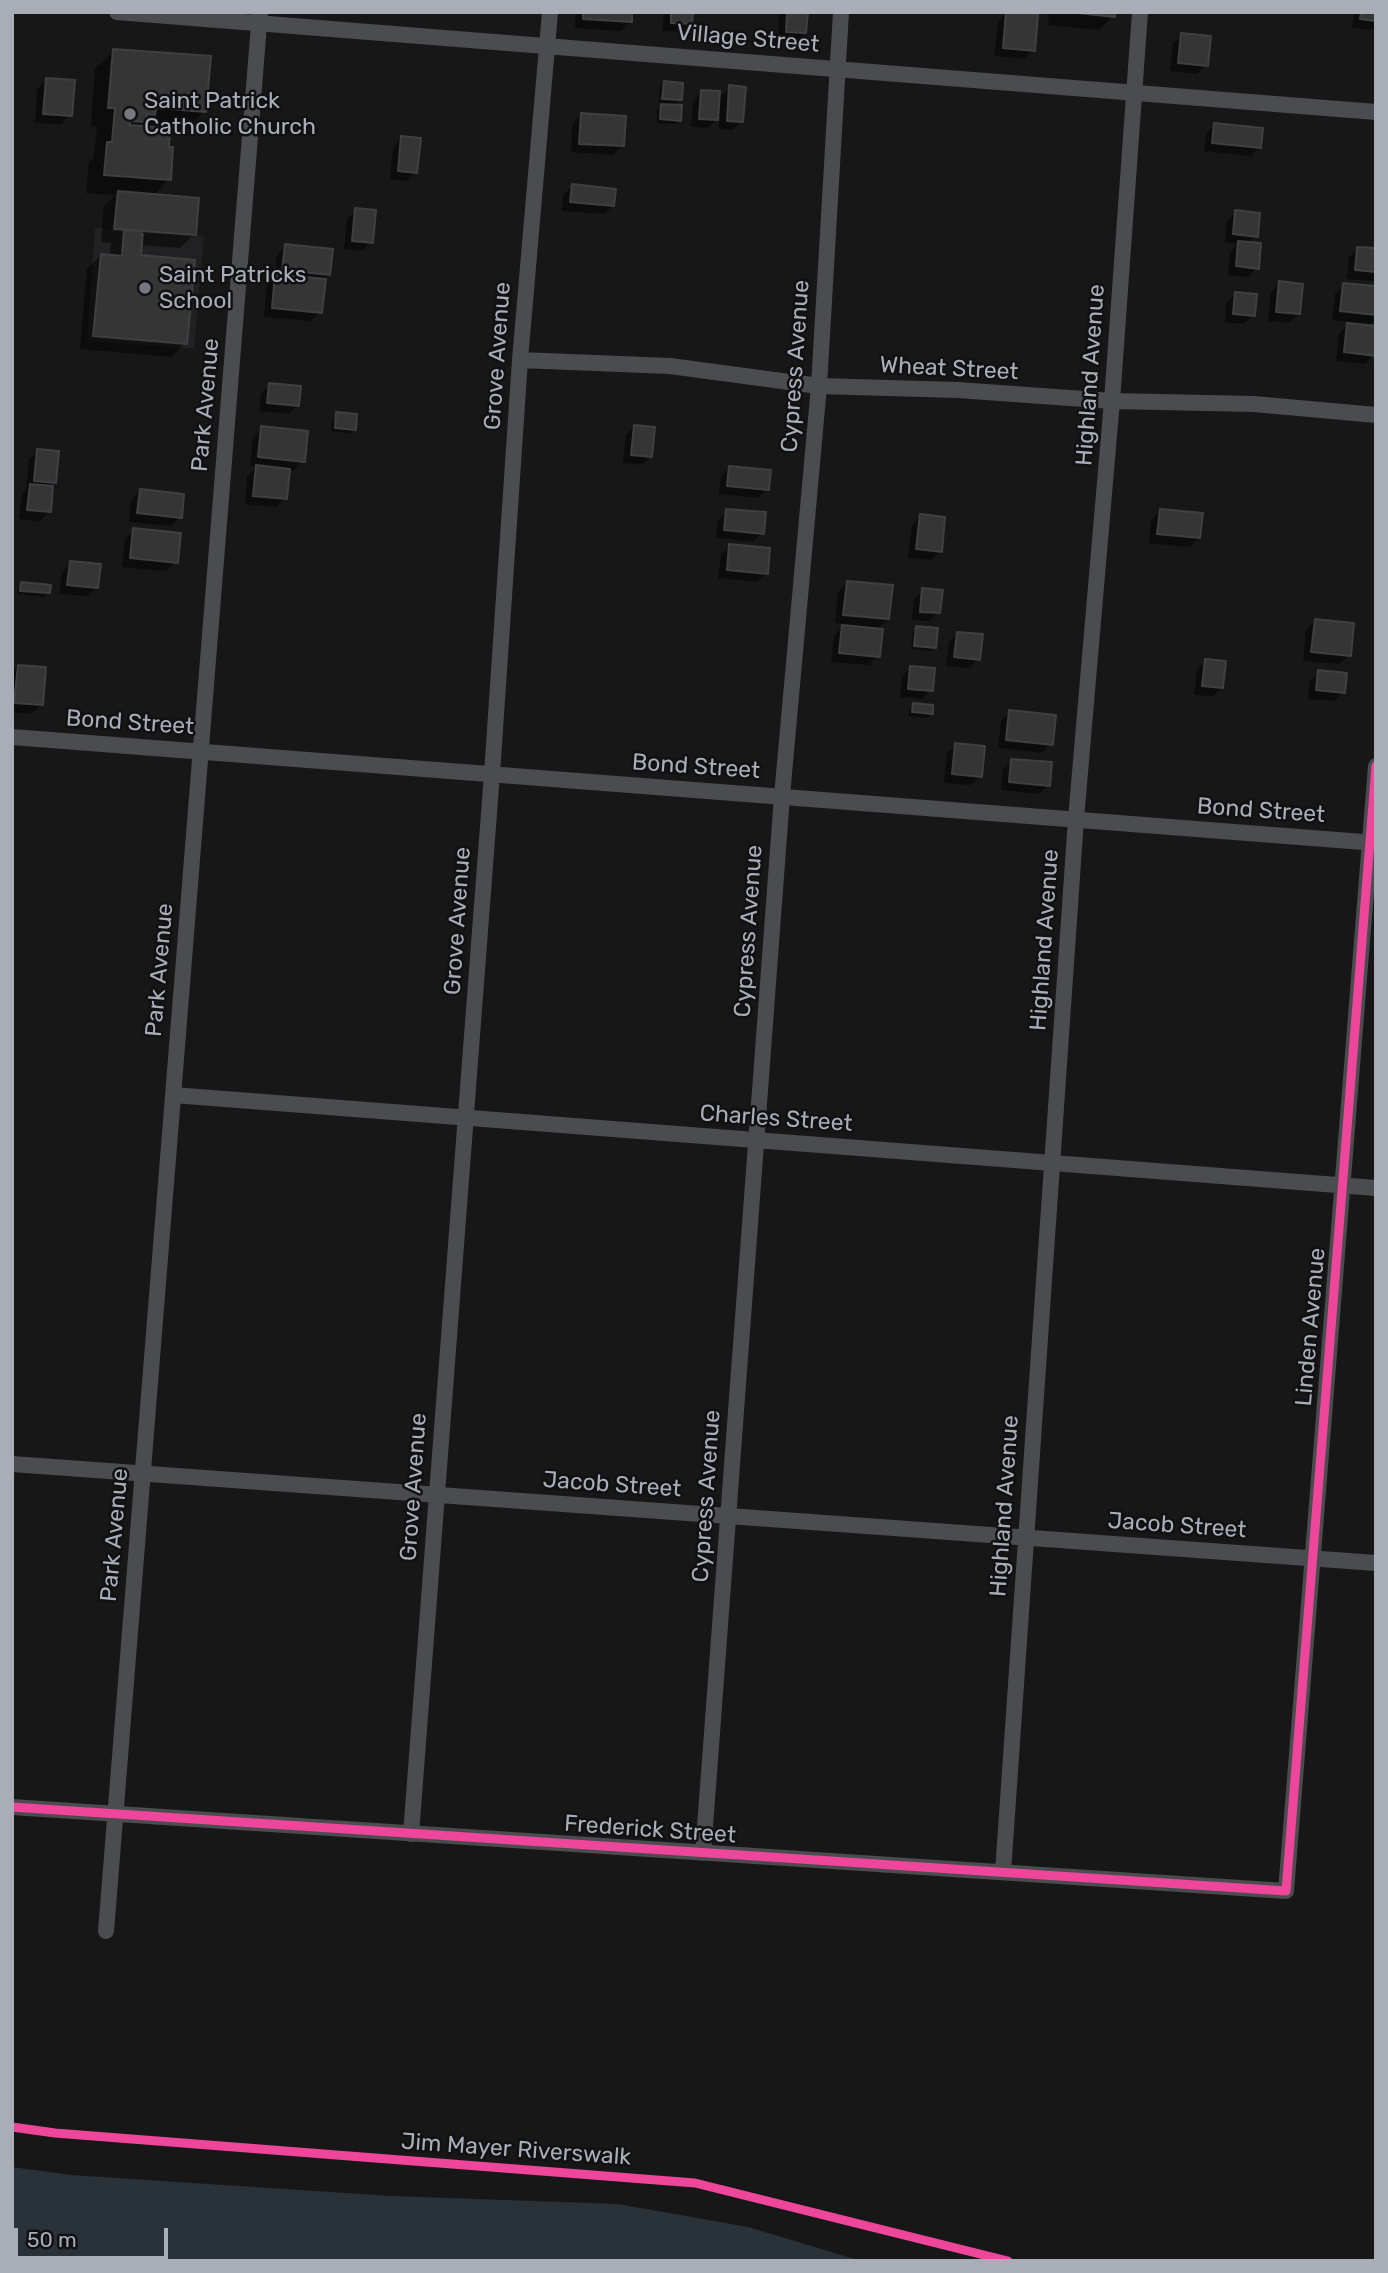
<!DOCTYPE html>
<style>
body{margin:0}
#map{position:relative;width:1388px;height:2273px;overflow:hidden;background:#171717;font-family:Rubik,sans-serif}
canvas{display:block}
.frame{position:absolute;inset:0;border:14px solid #a8adb8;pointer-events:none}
.scale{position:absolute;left:14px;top:2228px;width:154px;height:32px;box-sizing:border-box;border:4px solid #a8adb8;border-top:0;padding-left:9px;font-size:21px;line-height:24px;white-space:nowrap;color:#a8adb8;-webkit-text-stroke:5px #111113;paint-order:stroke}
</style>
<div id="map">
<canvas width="1388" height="2273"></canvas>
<div class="frame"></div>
<div class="scale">50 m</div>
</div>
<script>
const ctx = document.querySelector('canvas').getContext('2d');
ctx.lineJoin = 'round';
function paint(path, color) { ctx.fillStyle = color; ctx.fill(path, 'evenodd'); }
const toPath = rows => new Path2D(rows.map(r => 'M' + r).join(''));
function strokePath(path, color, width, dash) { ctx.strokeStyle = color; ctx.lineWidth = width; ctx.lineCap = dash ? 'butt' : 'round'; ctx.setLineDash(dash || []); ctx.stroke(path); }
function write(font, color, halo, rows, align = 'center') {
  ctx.font = font + ' Rubik,sans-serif'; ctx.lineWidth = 5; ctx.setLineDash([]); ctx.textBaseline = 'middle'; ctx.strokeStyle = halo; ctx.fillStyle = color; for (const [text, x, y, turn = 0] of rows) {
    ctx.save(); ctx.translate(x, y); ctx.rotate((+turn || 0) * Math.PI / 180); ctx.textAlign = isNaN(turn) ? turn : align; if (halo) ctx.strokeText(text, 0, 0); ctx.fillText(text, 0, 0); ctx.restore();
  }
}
const built = toPath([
 [95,228,204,236,194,349,87,341]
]);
const water = toPath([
 [12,2167,71,2175,391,2196,618,2204,748,2227,861,2261,12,2261]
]);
const shadow = toPath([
 [576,12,631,12,630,22,621,31,575,28],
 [664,12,691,12,690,23,681,32,662,31],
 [779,12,806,12,805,32,796,41,778,40],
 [1049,12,1113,12,1113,16,1099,30,1048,25],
 [1376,12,1376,30,1352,28,1354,12],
 [1007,13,1033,50,1024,59,994,56,998,22],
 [1182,35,1206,65,1197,74,1170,71,1173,44],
 [114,51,204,111,186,130,168,129,169,179,153,196,194,234,180,248,140,245,139,257,185,343,171,357,80,349,87,269,101,255,110,256,111,243,101,242,104,206,116,195,86,193,89,162,94,157,97,126,91,126,95,69],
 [46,80,70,115,61,124,35,123,37,89],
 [664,83,680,100,673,106,680,120,676,124,657,123,657,110,664,103,659,103,660,87],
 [730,87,742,121,733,130,719,129,720,116,708,128,691,127,693,101,702,92,718,99],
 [581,115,622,146,613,155,571,152,572,124],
 [1215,125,1259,147,1251,156,1204,151,1206,134],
 [402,138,416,172,407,181,390,179,393,147],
 [572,186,613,206,604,214,562,211,563,195],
 [356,210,371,242,362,251,344,249,347,219],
 [1236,212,1256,236,1249,243,1257,268,1248,277,1228,275,1230,252,1238,244,1225,242,1227,221],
 [286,246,329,275,324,279,320,312,311,321,264,317,267,285,274,278,277,255],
 [1358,248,1376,250,1376,278,1373,281,1347,279,1349,257],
 [1280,283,1298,314,1289,323,1268,321,1271,292],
 [1344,285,1376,288,1376,318,1371,324,1332,320,1335,294],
 [1235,294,1253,315,1244,324,1225,322,1226,303],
 [1348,325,1374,355,1365,364,1336,361,1339,334],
 [270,385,298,405,289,414,259,411,261,394],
 [337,414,354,429,350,433,331,431,333,418],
 [635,426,651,456,642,465,623,463,626,435],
 [262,428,303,461,294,470,288,470,285,498,276,507,245,504,247,476,257,467,250,466,253,437],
 [38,451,54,482,49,487,49,512,40,521,19,519,22,494,26,490,29,460],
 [730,467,767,489,758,498,719,494,721,476],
 [140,491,180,517,171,526,129,522,131,500],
 [727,511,762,533,753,542,716,538,718,520],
 [1160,511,1199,538,1190,547,1149,543,1151,520],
 [921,516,940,551,931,560,908,558,912,525],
 [134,530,176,562,167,571,122,567,125,539],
 [730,546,766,573,757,582,718,578,721,555],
 [71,563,97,587,88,596,59,594,62,572],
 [847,583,888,619,876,630,878,656,869,665,831,662,834,636,845,624,835,623,838,592],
 [22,584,48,593,44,597,17,594,18,588],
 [923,590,938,612,929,621,912,620,914,599],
 [1315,621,1349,655,1340,664,1303,661,1306,630],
 [917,628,934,647,930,651,911,649,913,632],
 [958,633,978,659,969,668,946,666,949,642],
 [1205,661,1222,687,1213,696,1194,695,1197,670],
 [19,666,41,705,32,714,12,712,12,673],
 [911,667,931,690,922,699,900,697,902,676],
 [1319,672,1343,692,1334,701,1308,699,1310,681],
 [913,705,931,714,927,718,909,716,909,709],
 [1010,712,1051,744,1042,753,998,748,1001,721],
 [956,745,980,776,971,785,944,783,947,753],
 [1012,760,1048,785,1039,794,1001,790,1003,769]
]);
const building = toPath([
 [583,12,632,12,632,22,583,19,583,12],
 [671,12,693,12,692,24,671,23,671,12],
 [787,12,808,12,806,33,786,32,787,12],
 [1006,12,1038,14,1035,51,1003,48,1006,12],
 [1068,12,1115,12,1115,17,1068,12],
 [1361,12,1376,12,1376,21,1360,19,1361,12],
 [1181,33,1211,36,1208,66,1178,63,1181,33],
 [113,49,211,56,206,112,156,108,155,115,147,114,146,122,130,121,130,125,170,128,169,147,173,147,171,180,104,175,107,142,112,142,115,108,108,108,113,49],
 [46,78,75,80,72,116,43,114,46,78],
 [664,81,683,83,682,100,662,99,664,81],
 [729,85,746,87,743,122,727,121,729,85],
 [701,90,720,91,718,120,699,119,701,90],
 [661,104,682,105,681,121,660,119,661,104],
 [581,113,626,116,624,146,579,144,581,113],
 [1214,123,1263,128,1261,148,1212,143,1214,123],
 [401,136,421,138,417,173,398,171,401,136],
 [572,184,616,189,614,206,570,202,572,184],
 [118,191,199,198,196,235,114,229,118,191],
 [355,208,376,210,373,243,352,241,355,208],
 [1235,210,1260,213,1258,237,1233,234,1235,210],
 [124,230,143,231,141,255,195,260,187,344,93,336,101,254,122,256,124,230],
 [1238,241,1261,243,1259,269,1236,266,1238,241],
 [285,244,333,249,330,275,282,270,285,244],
 [1357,247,1376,248,1376,272,1355,270,1357,247],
 [275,274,326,279,322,313,272,308,275,274],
 [1279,281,1303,284,1300,314,1276,312,1279,281],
 [1343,283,1376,286,1376,315,1340,311,1343,283],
 [1235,292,1257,294,1255,316,1233,314,1235,292],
 [1347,323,1376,326,1376,356,1344,352,1347,323],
 [269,383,301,386,299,406,267,403,269,383],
 [336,412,357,414,356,430,335,428,336,412],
 [634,425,655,427,652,457,631,455,634,425],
 [261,426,308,431,305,462,258,457,261,426],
 [37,449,59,451,56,483,34,481,37,449],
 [256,465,290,469,287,499,253,496,256,465],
 [729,466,771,470,769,490,727,486,729,466],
 [30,484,53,486,51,512,27,510,30,484],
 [140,489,184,494,182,518,137,513,140,489],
 [726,509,766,512,764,534,724,530,726,509],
 [1160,509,1203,513,1200,538,1157,534,1160,509],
 [920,514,945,517,942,552,916,549,920,514],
 [133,528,181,533,178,563,130,558,133,528],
 [729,544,770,548,768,574,727,570,729,544],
 [70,561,101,564,98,588,67,585,70,561],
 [847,581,893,585,889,619,843,615,847,581],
 [21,582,51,585,50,593,20,591,21,582],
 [922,588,943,590,940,613,920,612,922,588],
 [1315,619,1354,623,1351,656,1311,652,1315,619],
 [842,625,883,629,880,657,839,653,842,625],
 [916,626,938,628,936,648,914,646,916,626],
 [957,632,983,634,980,660,954,657,957,632],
 [1205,659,1226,661,1223,688,1202,686,1205,659],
 [18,665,46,667,43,705,14,703,18,665],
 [910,666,935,668,933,691,908,689,910,666],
 [1318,670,1347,673,1345,693,1316,690,1318,670],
 [913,703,933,705,933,714,912,712,913,703],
 [1009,710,1056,715,1053,745,1006,740,1009,710],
 [955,743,985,746,982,777,952,774,955,743],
 [1011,759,1052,762,1050,786,1009,782,1011,759]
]);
const street = toPath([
 [117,12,1376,112],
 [520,360,670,366,819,386,958,390,1112,401,1254,404,1376,415],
 [12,737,1376,843],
 [173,1095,1376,1188],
 [12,1464,1376,1563],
 [12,1807,1286,1891,1376,766],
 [411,1834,492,774,520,360,550,12],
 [703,1853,782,796,819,386,841,12],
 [1003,1872,1076,819,1112,401,1140,12],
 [106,1931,260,12]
]);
const cycleway = toPath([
 [12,1807,1286,1891,1376,766],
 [12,2127,55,2133,695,2183,1008,2261]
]);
const markers = [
 [130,114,7,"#757880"],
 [145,288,7,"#757880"]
];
const streetNames = [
 ["Village Street",748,39,5],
 ["Grove Avenue",498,356,-86],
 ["Cypress Avenue",796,366,-86],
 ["Wheat Street",949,369,3],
 ["Highland Avenue",1091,375,-86],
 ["Park Avenue",206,405,-85],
 ["Bond Street",130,723,4],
 ["Bond Street",696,767,4],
 ["Bond Street",1261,811,4],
 ["Grove Avenue",458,921,-86],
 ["Cypress Avenue",749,931,-86],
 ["Highland Avenue",1045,940,-86],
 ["Park Avenue",160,970,-85],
 ["Charles Street",776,1119,4],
 ["Linden Avenue",1311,1327,-85],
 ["Jacob Street",612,1485,4],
 ["Grove Avenue",414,1487,-86],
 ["Cypress Avenue",707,1496,-86],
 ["Highland Avenue",1005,1506,-86],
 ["Jacob Street",1177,1526,4],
 ["Park Avenue",115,1535,-85],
 ["Frederick Street",650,1830,4],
 ["Jim Mayer Riverswalk",516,2150,4]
];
const poiNames = [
 ["Saint Patrick",144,101],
 ["Catholic Church",144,127],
 ["Saint Patricks",159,275],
 ["School",159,301]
];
paint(built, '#212123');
paint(water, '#2a3239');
paint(shadow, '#0007');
paint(building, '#353536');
strokePath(building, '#3f4043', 2);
strokePath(street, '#4b4c50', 16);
strokePath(cycleway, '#ed469a', 9);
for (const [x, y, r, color] of markers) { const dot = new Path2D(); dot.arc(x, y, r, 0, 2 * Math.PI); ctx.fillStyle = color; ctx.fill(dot); strokePath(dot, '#111113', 2.5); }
write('23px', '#a8adb8', '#111113', streetNames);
write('23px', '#a8adb8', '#111113', poiNames, 'left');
</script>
